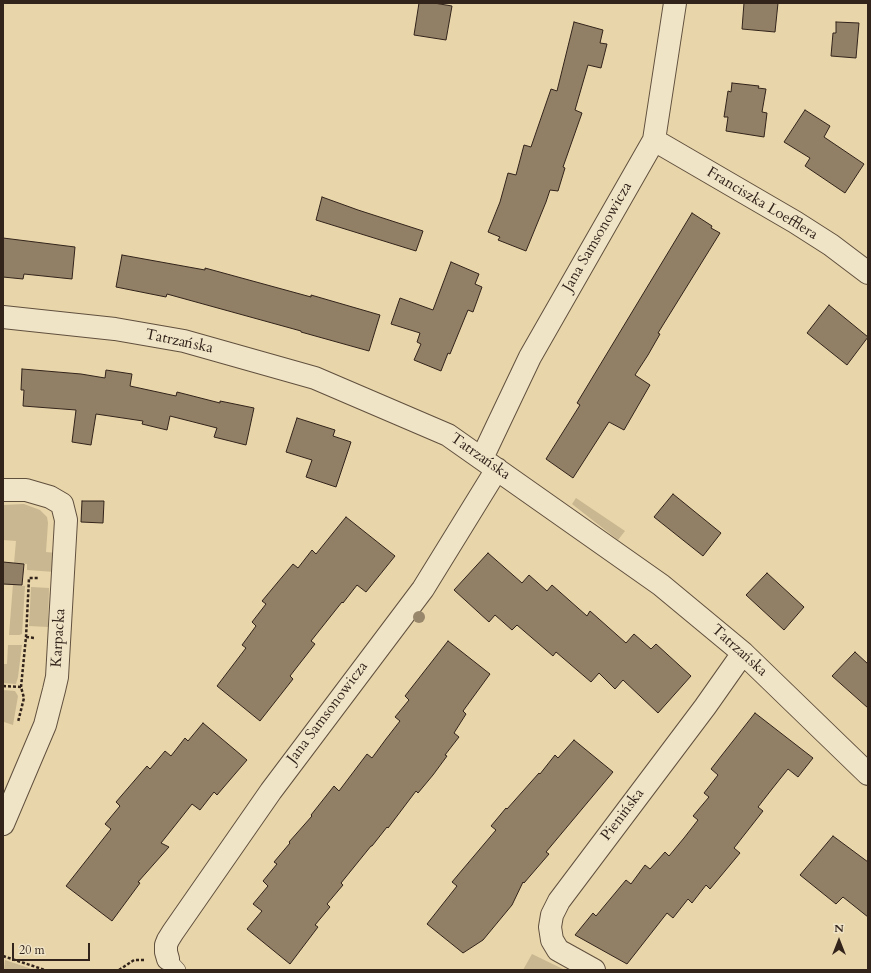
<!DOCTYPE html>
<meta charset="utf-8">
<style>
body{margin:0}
#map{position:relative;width:871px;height:973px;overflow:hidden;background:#e8d5a9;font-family:Cardo,serif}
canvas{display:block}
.frame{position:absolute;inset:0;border:4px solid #32231b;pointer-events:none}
.north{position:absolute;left:819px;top:921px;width:40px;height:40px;-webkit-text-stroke:3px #f0e4c7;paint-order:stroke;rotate:0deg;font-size:11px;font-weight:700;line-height:16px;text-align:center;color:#32231b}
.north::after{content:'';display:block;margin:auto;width:14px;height:18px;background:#32231b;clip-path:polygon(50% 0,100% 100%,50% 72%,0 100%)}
.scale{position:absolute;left:12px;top:943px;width:78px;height:18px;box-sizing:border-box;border:2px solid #32231b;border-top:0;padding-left:5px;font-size:12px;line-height:14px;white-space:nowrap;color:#32231b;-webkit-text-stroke:3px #f0e4c7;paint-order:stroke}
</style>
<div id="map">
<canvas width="871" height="973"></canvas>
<div class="frame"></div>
<div class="north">N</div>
<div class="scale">20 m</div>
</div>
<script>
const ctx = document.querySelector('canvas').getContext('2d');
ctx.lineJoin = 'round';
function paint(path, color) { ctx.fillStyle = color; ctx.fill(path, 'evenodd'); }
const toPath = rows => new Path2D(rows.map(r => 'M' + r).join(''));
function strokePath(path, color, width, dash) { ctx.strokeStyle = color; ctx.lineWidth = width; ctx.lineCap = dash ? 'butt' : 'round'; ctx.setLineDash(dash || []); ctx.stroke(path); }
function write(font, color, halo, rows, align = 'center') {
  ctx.font = font + ' Cardo,serif'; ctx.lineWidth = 3; ctx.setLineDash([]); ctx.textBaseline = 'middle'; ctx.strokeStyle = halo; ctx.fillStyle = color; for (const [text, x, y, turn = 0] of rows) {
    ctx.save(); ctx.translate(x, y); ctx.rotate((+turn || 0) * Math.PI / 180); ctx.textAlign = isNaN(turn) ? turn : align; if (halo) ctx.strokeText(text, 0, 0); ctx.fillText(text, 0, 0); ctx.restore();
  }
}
const green = toPath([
 [576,498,625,531,618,540,572,504],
 [24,504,40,510,47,517,48,523,46,552,57,553,55,572,27,570,27,564,14,563,16,541,3,540,3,505],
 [13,584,25,586,22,634,19,635,9,635],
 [31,587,49,588,48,627,29,626],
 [8,645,22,645,18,677,16,684,3,683,3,664,7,664],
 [3,690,15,691,18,696,13,725,4,722,3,723],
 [532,954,565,970,523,970],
 [5,960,35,970,4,970]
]);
const building = toPath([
 [419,3,434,3,452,6,446,40,414,35,419,3],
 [744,3,778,3,775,32,742,29,744,3],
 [574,22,603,30,600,43,607,44,601,68,588,65,575,110,582,113,563,167,565,168,558,191,550,190,546,202,526,251,498,240,500,237,488,232,500,202,508,173,516,175,524,145,531,147,551,89,557,91,574,22],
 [836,22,859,23,856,58,831,56,833,33,836,33,836,22],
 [732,83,759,86,758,88,766,89,762,112,767,113,764,137,726,131,728,117,724,117,728,91,731,92,732,83],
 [805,110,830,126,824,137,864,164,845,193,805,166,810,158,784,142,805,110],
 [322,197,358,210,423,231,416,251,316,220,322,197],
 [692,213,712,226,711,228,720,233,658,333,660,334,648,355,635,375,650,385,624,430,609,422,573,478,546,459,580,405,577,403,692,213],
 [3,238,75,247,72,279,24,274,23,279,3,277,3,238],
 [122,255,205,270,205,268,311,297,311,295,380,315,369,351,301,332,301,331,167,294,166,297,116,287,122,255],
 [451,262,479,274,475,284,482,287,473,312,468,310,450,354,448,353,441,371,414,360,421,344,417,342,420,333,391,324,400,298,433,310,451,262],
 [829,305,868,337,847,365,807,333,829,305],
 [22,369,81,374,105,378,106,370,132,374,130,386,176,396,177,392,220,403,220,401,254,408,246,445,214,437,217,428,170,416,167,430,142,424,143,421,96,414,91,445,72,442,76,410,23,406,24,390,21,390,22,369],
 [297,418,335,430,333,436,351,442,336,487,306,477,312,460,286,452,297,418],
 [673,494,721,533,703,556,654,517,673,494],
 [82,501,104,501,103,523,81,522,82,501],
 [346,517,395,556,366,592,357,585,343,603,342,602,311,641,315,644,290,676,293,679,260,721,217,686,246,648,242,645,256,626,252,622,266,604,262,601,293,564,298,568,312,550,316,554,346,517],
 [488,553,522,583,529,575,547,591,552,585,587,616,590,611,626,643,634,634,651,649,656,644,691,676,658,713,623,680,615,689,599,673,591,682,556,652,553,656,517,625,512,630,495,615,489,622,454,590,488,553],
 [3,562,24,564,22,585,3,584,3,562],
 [767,573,804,607,784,630,746,595,767,573],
 [448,641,490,674,463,711,466,714,454,733,459,737,445,755,447,756,433,775,418,793,416,791,388,828,387,827,372,846,371,846,341,883,343,885,327,904,330,907,315,925,318,927,290,964,247,929,262,911,253,904,268,886,263,881,277,864,274,862,290,843,289,842,312,816,311,815,334,786,339,791,367,754,372,758,386,739,400,721,395,717,409,700,405,696,448,641],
 [855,652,868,664,868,708,832,676,855,652],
 [755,713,813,758,798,777,788,769,772,789,758,807,763,811,734,848,740,853,710,889,706,885,692,903,688,899,673,918,667,913,627,964,575,935,593,913,596,916,626,880,631,884,645,865,650,869,665,852,669,856,684,838,698,820,693,816,709,797,704,793,718,775,711,769,755,713],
 [203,723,247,760,217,795,214,792,200,810,192,804,177,823,161,843,169,847,138,882,140,883,112,921,66,886,111,829,105,824,120,806,116,802,147,766,150,769,165,751,171,756,185,738,188,741,203,723],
 [574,740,613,772,546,852,549,854,524,883,523,882,512,905,483,940,463,953,427,924,457,886,452,882,496,830,491,826,506,808,507,809,539,773,540,774,555,755,558,758,574,740],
 [833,836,868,862,868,917,843,897,836,904,800,875,833,836]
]);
const path = toPath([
 [26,637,35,638],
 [3,686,21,687,24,698,18,722],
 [21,687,26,637,29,578,39,578],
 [3,956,45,970],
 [119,970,134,960,144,960]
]);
const service = toPath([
 [168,959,178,970]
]);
const minor = toPath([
 [654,140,795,222,831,245,868,273],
 [3,317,115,329,184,341,315,378,448,435,661,585,743,653,868,774],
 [482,458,530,357,654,140,675,3],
 [3,490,26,490,50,497,62,504,66,520,57,677,54,690,45,725,3,824],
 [168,959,166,952,166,945,168,940,173,932,271,791,423,589,497,469],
 [594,970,558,950,552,940,550,927,552,915,559,901,705,707,743,653]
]);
const trees = [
 [419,617]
];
const streetNames = [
 ["Franciszka Loefflera",762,204,31],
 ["Jana Samsonowicza",598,237,-60],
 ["Tatrzańska",179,342,12],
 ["Tatrzańska",480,457,35],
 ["Karpacka",59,638,-86],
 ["Tatrzańska",739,651,42],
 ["Jana Samsonowicza",328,713,-53],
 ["Pienińska",623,815,-53]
];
paint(green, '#c9b791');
paint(building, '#918065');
strokePath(building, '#32231b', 1);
strokePath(service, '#60503e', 16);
strokePath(minor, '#60503e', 24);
strokePath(path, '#32231b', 2.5, [3, 2]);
strokePath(service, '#f0e4c7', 15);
strokePath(minor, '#f0e4c7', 22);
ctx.fillStyle = '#99876b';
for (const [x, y] of trees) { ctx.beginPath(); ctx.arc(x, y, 6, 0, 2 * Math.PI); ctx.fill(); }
write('15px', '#32231b', '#f0e4c7', streetNames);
</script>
